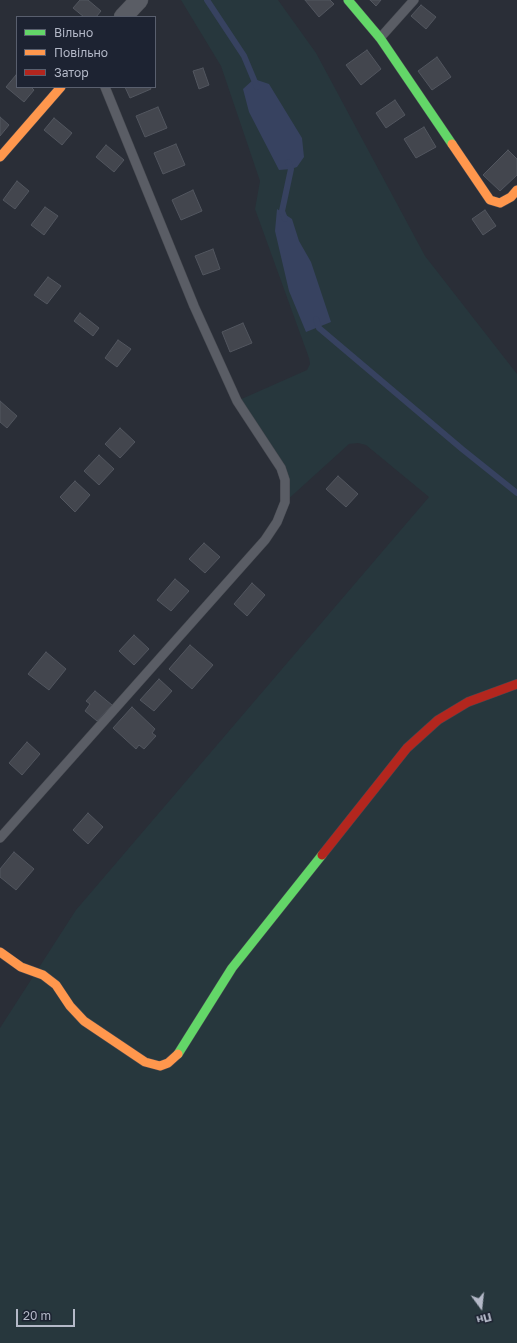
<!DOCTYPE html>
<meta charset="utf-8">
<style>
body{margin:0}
#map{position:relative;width:517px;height:1343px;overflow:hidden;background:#2a2e37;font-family:"Golos Text",sans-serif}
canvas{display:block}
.legend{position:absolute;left:16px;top:16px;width:140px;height:72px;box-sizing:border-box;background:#1d2332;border:1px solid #595f6e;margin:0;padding:5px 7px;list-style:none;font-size:12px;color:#b4b9c8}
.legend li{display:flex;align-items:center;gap:8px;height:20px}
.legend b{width:20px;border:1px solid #595f6e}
.north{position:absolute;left:461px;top:1287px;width:40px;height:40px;-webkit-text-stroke:3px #1d2332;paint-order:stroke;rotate:165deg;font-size:11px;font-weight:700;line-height:16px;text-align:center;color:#b4b9c8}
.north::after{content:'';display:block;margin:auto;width:14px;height:18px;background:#b4b9c8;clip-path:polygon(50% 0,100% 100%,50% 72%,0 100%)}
.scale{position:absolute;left:16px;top:1309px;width:59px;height:18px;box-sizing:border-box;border:2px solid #b4b9c8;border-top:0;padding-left:5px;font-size:12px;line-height:14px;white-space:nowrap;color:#b4b9c8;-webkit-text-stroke:3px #1d2332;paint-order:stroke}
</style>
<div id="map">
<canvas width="517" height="1343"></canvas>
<ul class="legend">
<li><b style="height:5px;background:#63d668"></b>Вільно</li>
<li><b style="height:5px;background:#ff974d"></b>Повільно</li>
<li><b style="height:5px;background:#b3261e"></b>Затор</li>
</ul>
<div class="north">Пн</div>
<div class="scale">20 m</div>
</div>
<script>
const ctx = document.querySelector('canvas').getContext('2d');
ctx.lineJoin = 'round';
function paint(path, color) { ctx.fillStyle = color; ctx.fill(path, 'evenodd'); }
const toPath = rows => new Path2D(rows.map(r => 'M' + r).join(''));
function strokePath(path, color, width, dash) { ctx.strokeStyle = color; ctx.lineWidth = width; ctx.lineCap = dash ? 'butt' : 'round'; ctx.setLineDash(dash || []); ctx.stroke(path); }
const green = toPath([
 [181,0,278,0,316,53,425,256,517,374,517,1343,0,1343,0,1028,76,910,429,497,366,445,358,443,349,444,285,502,285,480,237,401,307,370,310,364,309,358,255,209,260,181,221,66]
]);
const water = toPath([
 [254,79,269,84,302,138,304,157,297,167,291,169,279,170,249,112,243,89],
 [277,209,292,219,299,241,311,262,331,322,306,332,289,291,275,231]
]);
const stream = toPath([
 [207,0,244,56,257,87],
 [285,219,282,211,291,169,288,162],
 [316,319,319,328,462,449,517,493]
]);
const building = toPath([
 [80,0,88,0,101,11,96,17,84,17,73,8,80,0],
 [305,0,330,0,334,4,319,17,305,0],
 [370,0,381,0,376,6,370,0],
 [421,5,436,17,426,29,411,16,421,5],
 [367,50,381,69,361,85,346,65,367,50],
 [437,57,451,77,432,90,418,71,437,57],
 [203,68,209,85,199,89,193,71,203,68],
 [16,75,17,87,31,87,34,90,24,102,6,87,16,75],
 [125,87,150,87,151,89,130,98,125,87],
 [395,100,405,115,386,128,376,113,395,100],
 [158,107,167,128,145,137,136,116,158,107],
 [0,117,9,125,0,136,0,117],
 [54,118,72,133,62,145,44,130,54,118],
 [424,127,436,147,416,158,404,139,424,127],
 [176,144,185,165,163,174,154,153,176,144],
 [106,145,124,160,114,172,96,157,106,145],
 [508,150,517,159,517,175,500,191,483,175,508,150],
 [17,181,29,191,15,209,3,200,17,181],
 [193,190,202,211,181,220,172,200,193,190],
 [45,207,58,216,44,235,31,225,45,207],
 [485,210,496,226,483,235,472,219,485,210],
 [213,249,220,269,203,275,195,256,213,249],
 [48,277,61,286,47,304,34,295,48,277],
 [80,313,99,328,93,336,74,321,80,313],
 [243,323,252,343,230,352,222,332,243,323],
 [118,340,131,349,117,367,105,358,118,340],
 [0,401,17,416,7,428,0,422,0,401],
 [120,428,135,442,120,458,105,444,120,428],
 [99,455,114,469,99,485,84,471,99,455],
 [338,476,358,494,346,507,326,489,338,476],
 [75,481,90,495,75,512,60,497,75,481],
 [204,543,220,557,205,573,189,559,204,543],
 [175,579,189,591,171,611,157,600,175,579],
 [252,583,265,595,247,616,234,604,252,583],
 [134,635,149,649,134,665,119,651,134,635],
 [190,645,213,665,192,689,169,669,190,645],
 [46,652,66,669,49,690,28,674,46,652],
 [159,679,172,691,154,711,140,700,159,679],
 [95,691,112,705,97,721,85,711,90,704,86,701,95,691],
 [132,707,155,729,152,733,156,736,144,749,139,745,136,749,113,728,132,707],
 [27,742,40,754,22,775,9,763,27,742],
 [88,813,103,827,88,844,73,830,88,813],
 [14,852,34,869,16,890,0,877,0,869,14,852]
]);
const lane = toPath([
 [380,38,414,0],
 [0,838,265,540,277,522,285,502,285,480,281,468,237,401,194,306,105,87]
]);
const street = toPath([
 [123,17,139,0]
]);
const fast = toPath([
 [348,0,380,38,452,144],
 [178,1054,232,968,322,855]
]);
const slow = toPath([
 [452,144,490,200,500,203,511,197,517,190],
 [0,157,61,87],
 [0,952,21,967,43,975,56,985,70,1006,84,1021,145,1062,160,1066,168,1063,178,1054]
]);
const jam = toPath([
 [322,855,407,748,438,720,468,702,517,684]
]);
paint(green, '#27373d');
paint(water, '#374260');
strokePath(stream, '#374260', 6);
paint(building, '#43464e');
strokePath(building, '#52565f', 1);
strokePath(lane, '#464950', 10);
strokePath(street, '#464950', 19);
strokePath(fast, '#464950', 10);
strokePath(slow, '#464950', 10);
strokePath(jam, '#464950', 10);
strokePath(lane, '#5a5d65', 9);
strokePath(street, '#5a5d65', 18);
strokePath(fast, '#63d668', 9);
strokePath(slow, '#ff974d', 9);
strokePath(jam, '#b3261e', 9);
</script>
